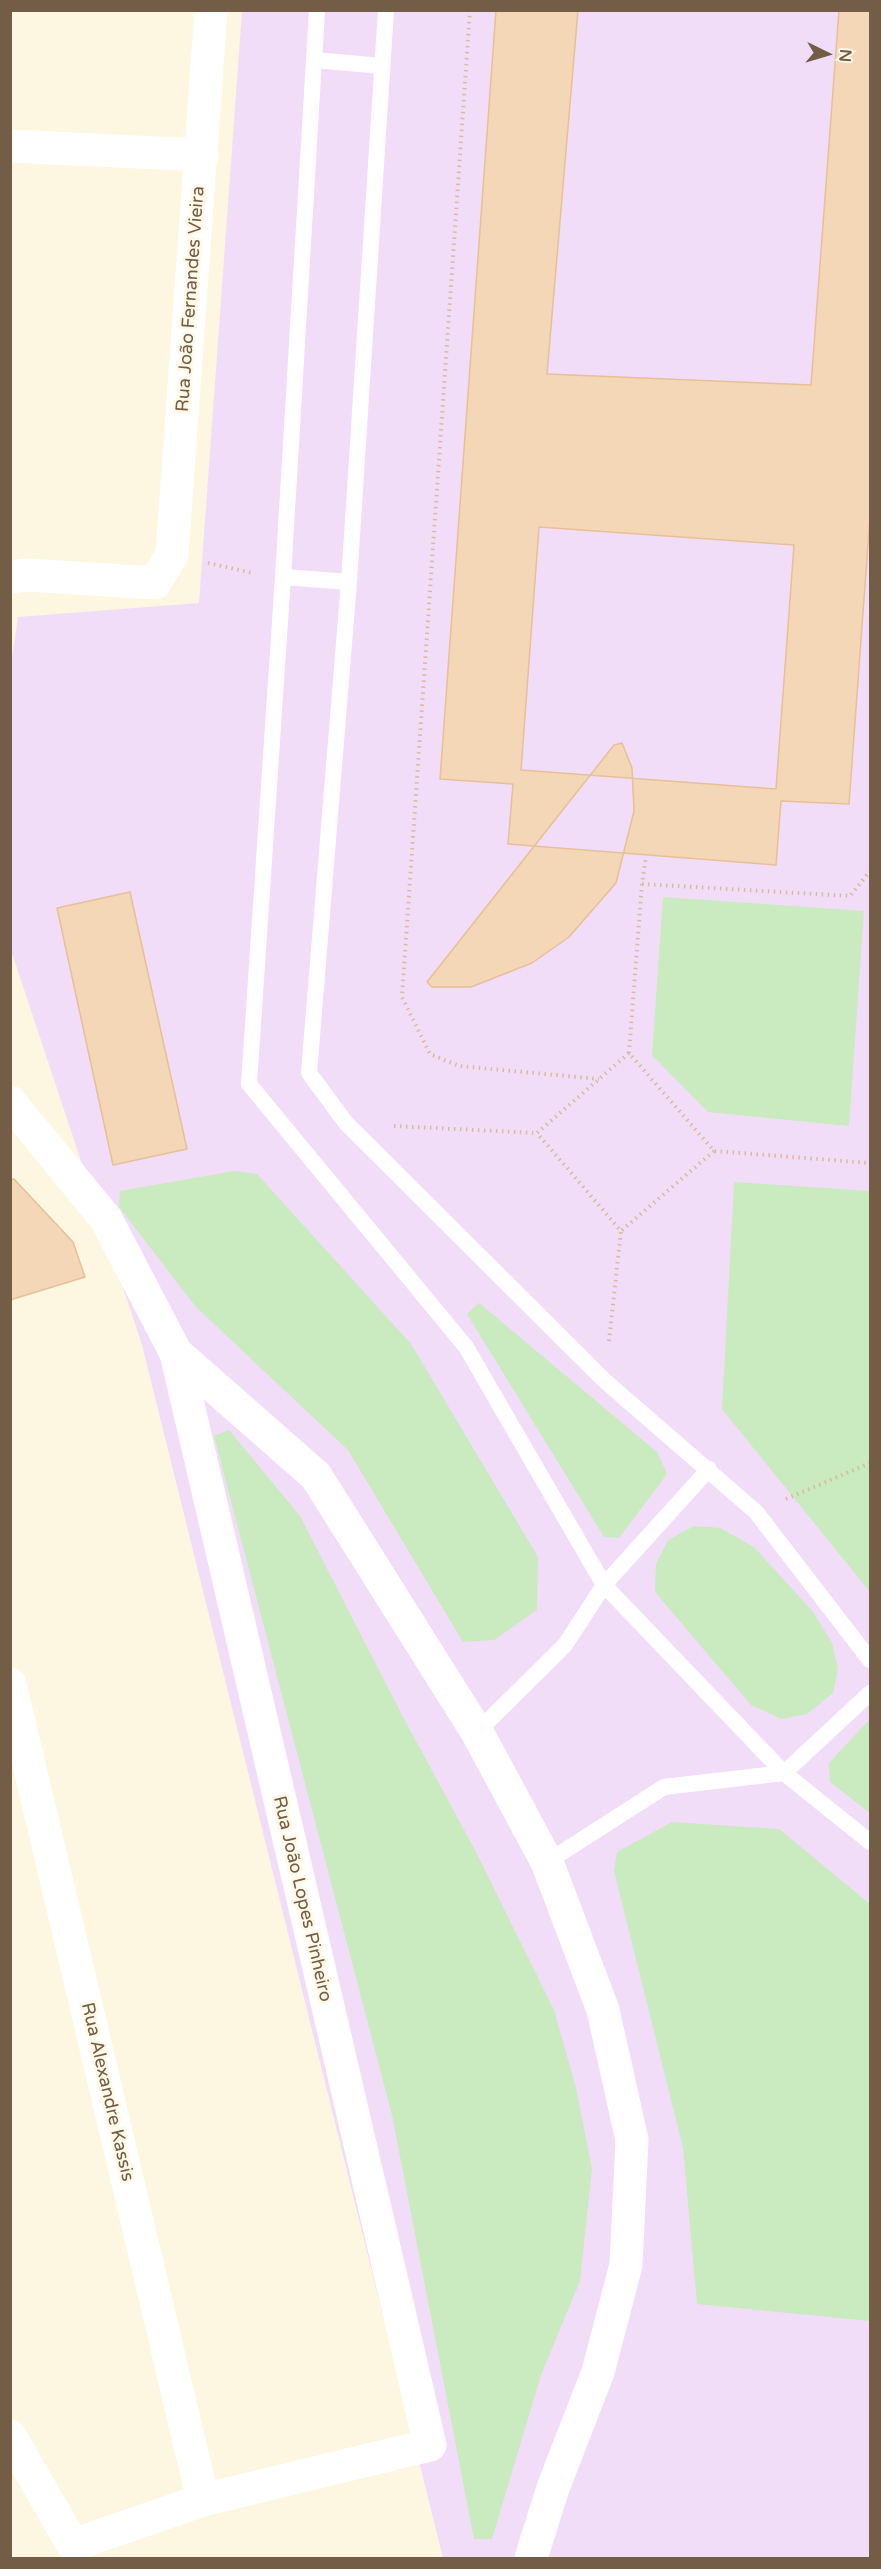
<!DOCTYPE html>
<meta charset="utf-8">
<style>
body{margin:0}
#map{position:relative;width:881px;height:2569px;overflow:hidden;background:#fdf6e0;font-family:"Varela Round",sans-serif}
canvas{display:block}
.frame{position:absolute;inset:0;border:12px solid #745d47;pointer-events:none}
.north{position:absolute;left:797px;top:24px;width:60px;height:60px;-webkit-text-stroke:4px #fff9e7;paint-order:stroke;rotate:95deg;font-size:16px;font-weight:700;line-height:24px;text-align:center;color:#745d47}
.north::after{content:'';display:block;margin:auto;width:21px;height:27px;background:#745d47;clip-path:polygon(50% 0,100% 100%,50% 72%,0 100%)}
</style>
<div id="map">
<canvas width="881" height="2569"></canvas>
<div class="frame"></div>
<div class="north">N</div>
</div>
<script>
const ctx = document.querySelector('canvas').getContext('2d');
ctx.lineJoin = 'round';
function paint(path, color) { ctx.fillStyle = color; ctx.fill(path, 'evenodd'); }
const toPath = rows => new Path2D(rows.map(r => 'M' + r).join(''));
function strokePath(path, color, width, dash) { ctx.strokeStyle = color; ctx.lineWidth = width; ctx.lineCap = dash ? 'butt' : 'round'; ctx.setLineDash(dash || []); ctx.stroke(path); }
function write(font, color, halo, rows, align = 'center') {
  ctx.font = font + ' "Varela Round",sans-serif'; ctx.lineWidth = 6; ctx.setLineDash([]); ctx.textBaseline = 'middle'; ctx.strokeStyle = halo; ctx.fillStyle = color; for (const [text, x, y, turn = 0] of rows) {
    ctx.save(); ctx.translate(x, y); ctx.rotate((+turn || 0) * Math.PI / 180); ctx.textAlign = isNaN(turn) ? turn : align; if (halo) ctx.strokeText(text, 0, 0); ctx.fillText(text, 0, 0); ctx.restore();
  }
}
const education = toPath([
 [242,11,870,11,870,2558,443,2558,142,1345,11,950,10,670,18,617,199,603]
]);
const green = toPath([
 [663,897,864,911,849,1126,708,1112,652,1055],
 [234,1171,257,1174,411,1344,538,1557,537,1610,494,1640,463,1642,348,1450,196,1307,119,1207,120,1191],
 [734,1182,870,1191,870,1592,722,1409],
 [479,1303,657,1452,667,1474,619,1538,604,1537,467,1314],
 [229,1430,300,1516,403,1717,475,1850,554,2010,576,2088,592,2169,580,2281,541,2375,492,2539,474,2539,392,2115,214,1436],
 [694,1526,720,1528,754,1547,813,1612,832,1643,838,1669,833,1693,807,1714,781,1719,751,1705,655,1592,656,1564,668,1540],
 [870,1719,870,1813,830,1782,829,1763],
 [672,1822,779,1829,870,1904,870,2321,697,2304,683,2148,614,1871,617,1852]
]);
const building = toPath([
 [496,10,578,10,547,374,811,385,839,10,870,10,870,517,849,804,781,801,776,865,508,844,513,784,440,779,496,10],
 [496,10,870,10,870,517,849,804,781,801,776,865,508,844,513,784,440,779,496,10],
 [539,527,794,545,776,789,521,770,539,527],
 [496,10,870,10,870,517,849,804,781,801,776,865,508,844,513,784,440,779,496,10],
 [622,743,632,768,634,811,616,883,569,937,532,963,471,987,432,987,427,982,614,745,622,743],
 [130,892,187,1149,113,1165,57,908,130,892],
 [14,1179,73,1242,85,1277,10,1300,10,1180,14,1179]
]);
const path = toPath([
 [470,10,402,997,430,1054,459,1066,599,1079],
 [208,563,253,573],
 [642,884,850,896,870,871],
 [629,1053,642,884,646,856],
 [394,1126,537,1133],
 [714,1151,621,1231,537,1133,629,1053,714,1151,870,1163],
 [609,1341,621,1231],
 [786,1499,870,1463]
]);
const service = toPath([
 [317,10,283,577,249,1084,466,1347,604,1585,784,1773,870,1842],
 [386,10,349,582,309,1073,346,1123,605,1381,756,1512,870,1660],
 [314,60,382,66],
 [283,577,349,582],
 [477,1732,565,1645,604,1585,709,1469],
 [547,1862,664,1787,784,1773,870,1693]
]);
const minor = toPath([
 [10,146,202,155],
 [10,577,27,575,155,583,172,554,211,10],
 [10,1684,203,2500],
 [10,2436,73,2545,203,2500,430,2445,176,1353]
]);
const tertiary = toPath([
 [10,1102,106,1219,176,1353,316,1476,477,1732,547,1862,603,2010,632,2140,626,2265,598,2372,553,2488,531,2558]
]);
const streetNames = [
 ["Rua João Fernandes Vieira",191,299,-86],
 ["Rua João Lopes Pinheiro",302,1899,77],
 ["Rua Alexandre Kassis",107,2092,77]
];
paint(education, '#f2ddf9');
paint(green, '#caeabf');
paint(building, '#f3d7b7');
strokePath(building, '#e6c097', 1.5);
strokePath(path, '#d7bb9b', 4, [1.5, 4.5]);
strokePath(service, '#fff', 16);
strokePath(minor, '#fff', 33);
strokePath(tertiary, '#fff', 33);
write('18px', '#745d47', '#fff9e7', streetNames);
</script>
